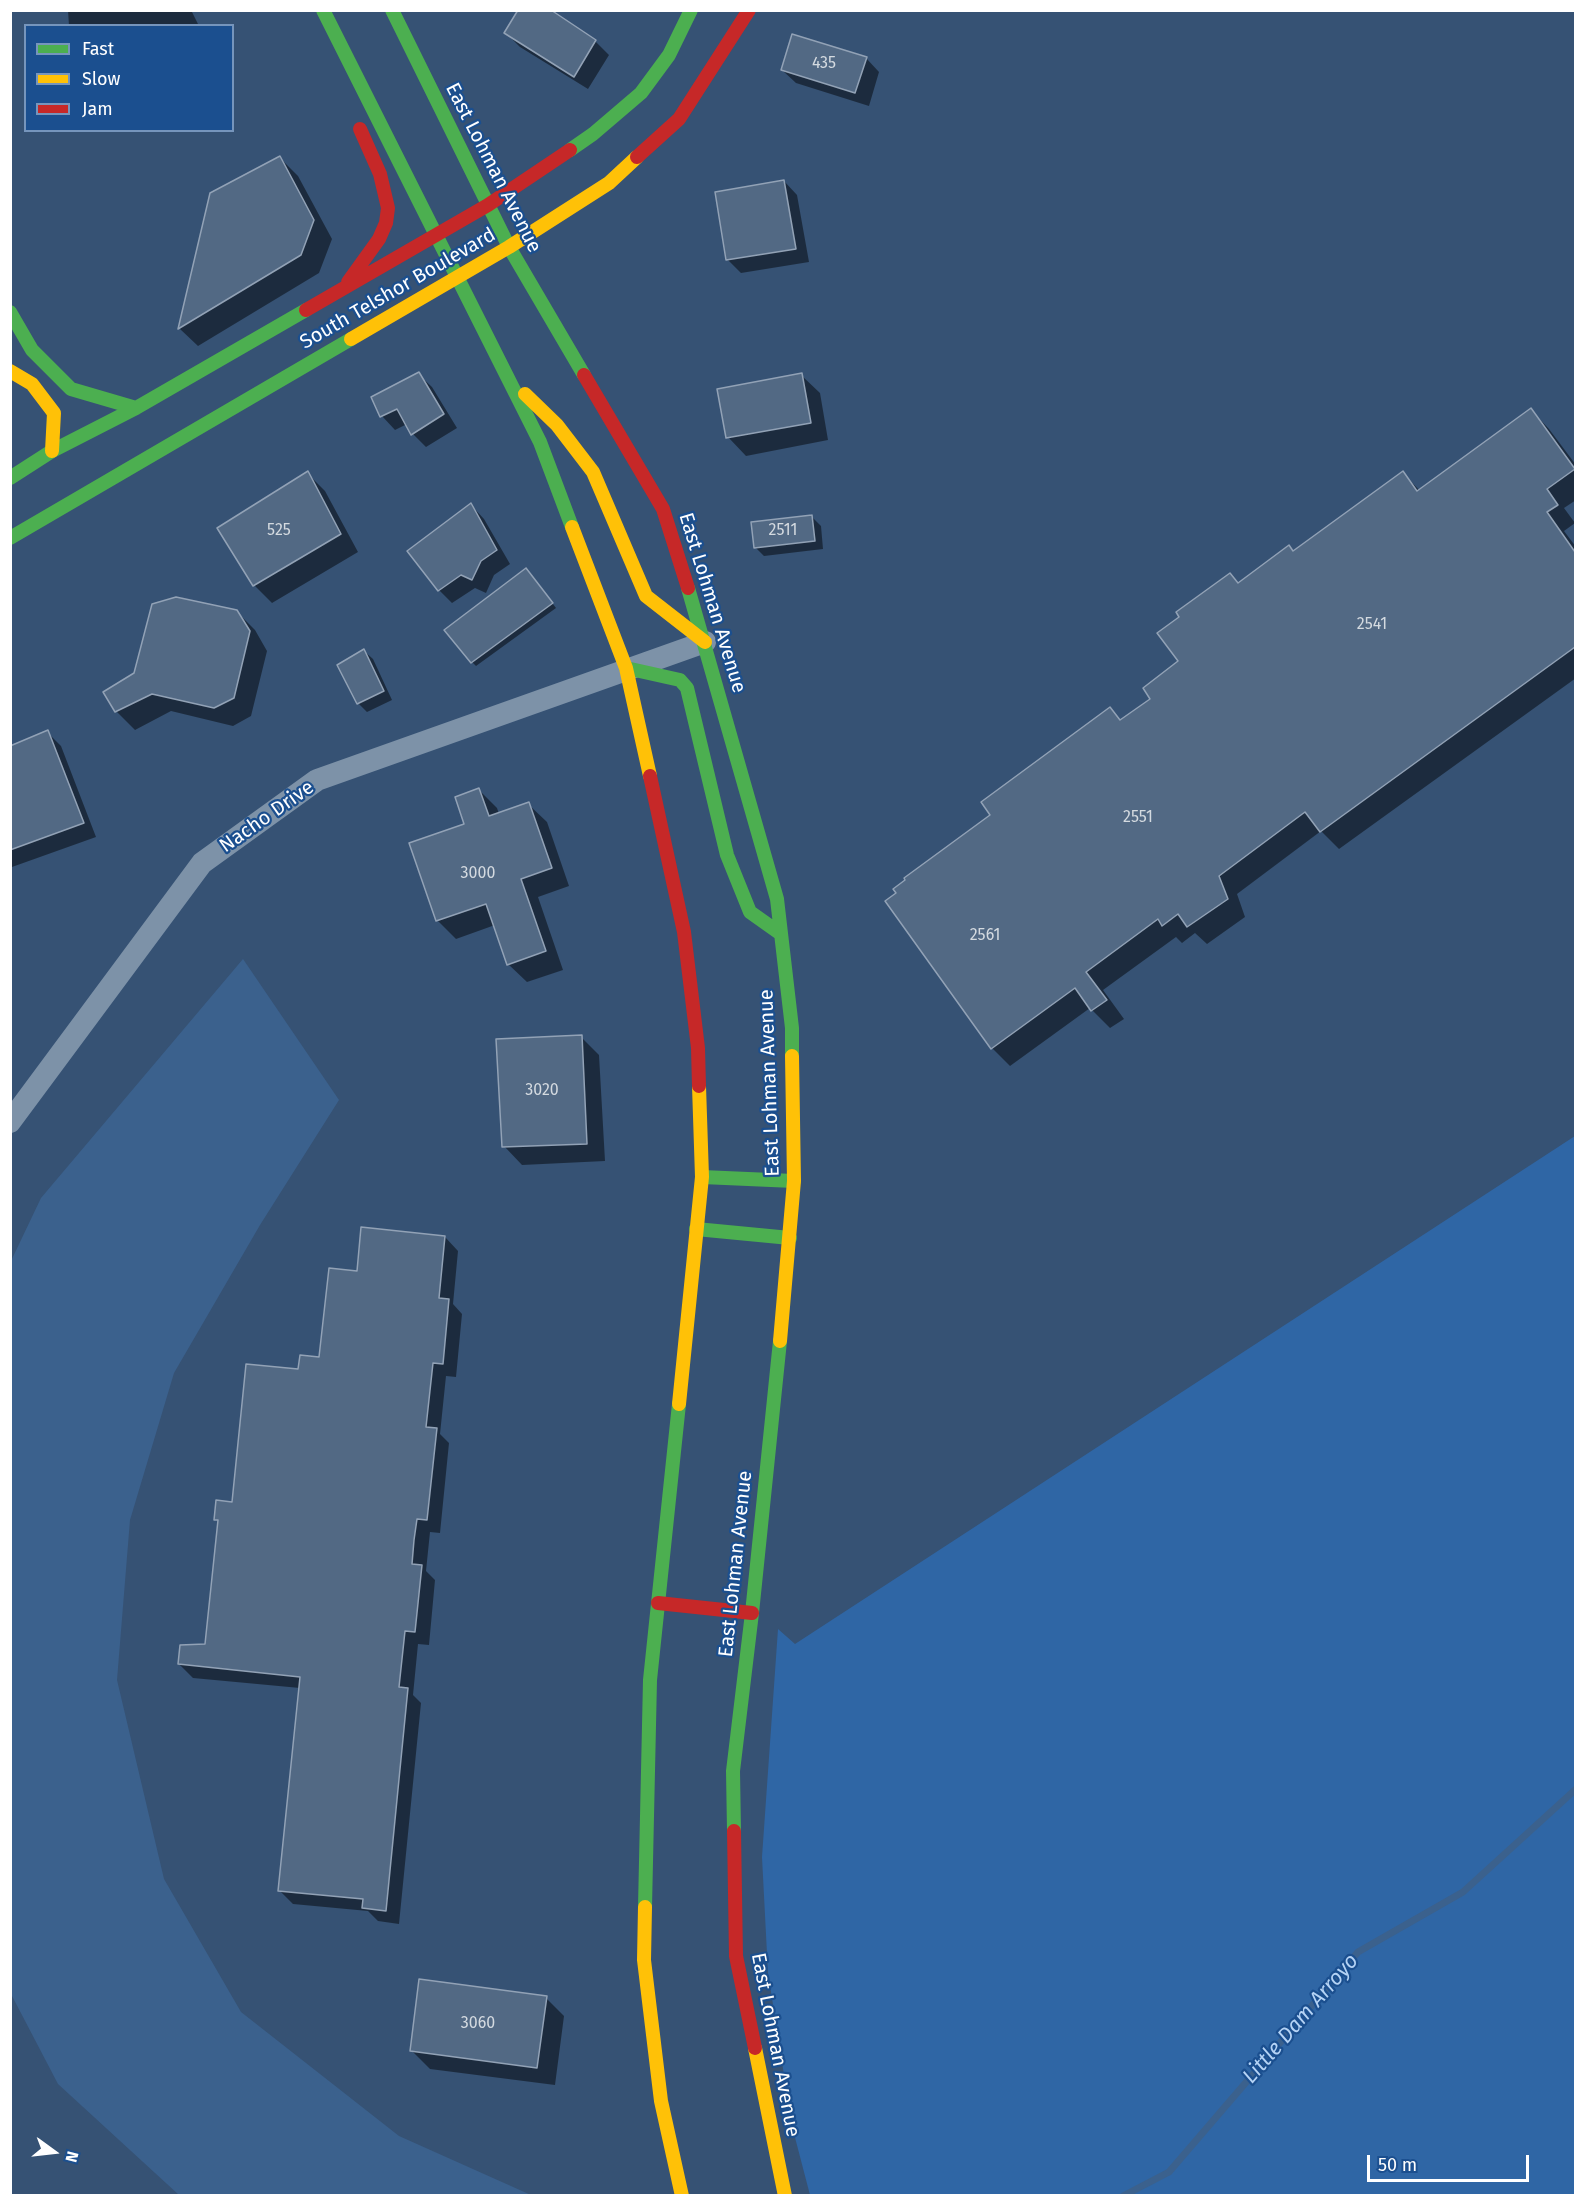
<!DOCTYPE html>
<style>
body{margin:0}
#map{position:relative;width:1586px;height:2206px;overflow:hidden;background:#365274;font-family:"Fira Sans",sans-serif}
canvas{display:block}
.frame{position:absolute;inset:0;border:12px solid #fff;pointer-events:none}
.legend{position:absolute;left:24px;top:24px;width:210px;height:108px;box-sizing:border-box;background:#1b4f8f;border:2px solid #7695bc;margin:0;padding:8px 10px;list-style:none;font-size:18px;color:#fff}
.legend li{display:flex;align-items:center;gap:12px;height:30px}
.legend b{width:30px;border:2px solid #7695bc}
.north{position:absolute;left:24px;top:2122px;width:60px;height:60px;-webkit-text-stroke:4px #1b4f8f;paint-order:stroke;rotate:105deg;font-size:16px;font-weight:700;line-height:24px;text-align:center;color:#fff}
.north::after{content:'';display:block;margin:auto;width:21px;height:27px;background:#fff;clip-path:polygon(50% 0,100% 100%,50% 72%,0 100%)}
.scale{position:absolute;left:1367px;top:2155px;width:162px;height:27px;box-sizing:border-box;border:3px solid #fff;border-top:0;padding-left:8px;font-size:18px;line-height:21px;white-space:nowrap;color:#fff;-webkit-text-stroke:4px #1b4f8f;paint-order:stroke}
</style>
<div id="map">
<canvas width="1586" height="2206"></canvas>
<div class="frame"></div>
<ul class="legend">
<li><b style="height:8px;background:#4caf50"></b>Fast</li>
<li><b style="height:8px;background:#ffc107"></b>Slow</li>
<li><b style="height:8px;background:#c62828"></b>Jam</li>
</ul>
<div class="north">N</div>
<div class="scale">50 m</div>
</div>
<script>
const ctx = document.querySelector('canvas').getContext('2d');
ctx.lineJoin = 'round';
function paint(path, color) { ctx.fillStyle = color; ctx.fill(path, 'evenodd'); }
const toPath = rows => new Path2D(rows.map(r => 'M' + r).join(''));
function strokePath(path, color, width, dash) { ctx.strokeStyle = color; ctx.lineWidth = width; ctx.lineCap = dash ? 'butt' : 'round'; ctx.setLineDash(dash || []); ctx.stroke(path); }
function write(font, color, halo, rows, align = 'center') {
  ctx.font = font + ' "Fira Sans",sans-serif'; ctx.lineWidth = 4.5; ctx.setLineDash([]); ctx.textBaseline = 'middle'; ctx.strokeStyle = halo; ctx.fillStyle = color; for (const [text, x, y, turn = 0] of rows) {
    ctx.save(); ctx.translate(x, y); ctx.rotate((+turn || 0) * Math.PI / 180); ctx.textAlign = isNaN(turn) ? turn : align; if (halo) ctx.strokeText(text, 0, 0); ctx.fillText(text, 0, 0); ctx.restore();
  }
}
const green = toPath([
 [1575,1136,1575,2195,810,2195,792,2126,768,1973,762,1857,778,1629,795,1644]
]);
const water = toPath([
 [243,959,339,1100,260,1225,174,1373,130,1520,117,1680,164,1879,241,2012,399,2136,531,2195,179,2195,58,2084,11,1994,11,1261,41,1198]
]);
const shadow = toPath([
 [68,10,191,10,199,26,69,26],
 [506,33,595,41,609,55,588,89,520,47],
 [866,58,879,72,869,106,796,83,782,70],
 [280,158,298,176,332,239,319,273,198,346,180,329,211,194],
 [784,181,797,195,809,262,741,273,728,260,716,193],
 [418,374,432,387,457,428,426,447,413,434,407,424,395,430,382,416],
 [801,375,820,393,828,440,746,456,728,437],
 [1531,410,1549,429,1576,465,1576,500,1564,508,1575,523,1564,531,1576,547,1576,678,1339,849,1321,831,1237,894,1245,917,1207,944,1195,933,1182,943,1176,937,1103,990,1124,1019,1110,1028,1090,1008,1010,1066,992,1048,992,816,1110,709,1122,721,1152,700,1180,661,1230,575,1239,583,1294,552,1403,473,1420,491],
 [307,473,325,491,358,552,272,603,254,585],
 [471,505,484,519,510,564,494,575,486,593,475,588,452,603,439,590],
 [812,517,821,526,823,549,764,556,755,547],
 [530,574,556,608,476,666,472,662],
 [236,611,255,630,267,651,251,716,233,726,171,711,135,730,116,711,105,693],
 [364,651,373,659,392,700,367,712,358,703],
 [47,732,61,746,96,837,12,867,10,866,10,747],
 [479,790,497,808,499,814,528,804,547,822,569,886,538,897,563,970,527,982,508,964,495,925,456,939,438,921,411,844,466,825],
 [581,1037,599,1055,605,1161,522,1165,504,1146],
 [445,1237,458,1251,453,1304,462,1314,456,1377,446,1376,440,1434,449,1443,440,1533,430,1532,426,1571,435,1580,429,1645,418,1644,413,1695,421,1703,399,1924,378,1921,368,1911,293,1904,280,1891,300,1688,193,1678,179,1664,206,1645,219,1523,216,1519,233,1504,300,1370,321,1358,358,1272],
 [546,1998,564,2016,555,2085,430,2069,411,2050]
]);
const stream = toPath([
 [1123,2196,1169,2172,1358,1952,1463,1892,1576,1789]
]);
const building = toPath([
 [518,10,551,10,596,40,574,77,504,33,518,10],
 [792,34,867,57,855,93,781,70,792,34],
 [280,156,314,220,301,255,178,329,210,193,280,156],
 [784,180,796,249,726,260,715,192,784,180],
 [419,372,444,414,411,435,397,409,380,417,371,397,419,372],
 [802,373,811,423,726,438,717,389,802,373],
 [1531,408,1575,469,1547,489,1558,505,1547,512,1575,552,1575,647,1320,832,1305,812,1219,876,1228,899,1187,927,1178,914,1162,926,1158,919,1086,972,1107,1000,1091,1011,1075,988,991,1049,885,901,896,893,893,889,905,880,904,878,990,815,981,802,1110,707,1120,720,1150,699,1143,688,1178,661,1157,633,1179,617,1176,612,1230,573,1238,583,1289,545,1293,551,1403,471,1417,491,1531,408],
 [308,471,341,534,253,586,217,528,308,471],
 [471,503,497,550,481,561,472,580,461,575,438,591,407,551,471,503],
 [812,515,815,541,754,548,751,522,812,515],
 [526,568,553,603,471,663,444,630,526,568],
 [176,597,237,610,250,631,234,698,214,708,152,694,115,712,103,692,134,673,152,604,176,597],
 [364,649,384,691,357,704,337,665,364,649],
 [48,730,84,823,10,850,10,746,48,730],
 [479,788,489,816,529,802,552,868,521,879,546,951,507,965,486,904,436,921,409,843,464,824,455,797,479,788],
 [582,1035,587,1144,502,1147,496,1039,582,1035],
 [361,1227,445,1236,439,1298,449,1299,443,1364,433,1363,426,1427,437,1428,427,1520,417,1519,414,1540,412,1564,422,1565,415,1632,405,1631,399,1687,408,1688,386,1911,362,1908,363,1899,278,1891,300,1677,178,1664,180,1645,205,1644,218,1520,214,1520,216,1500,232,1502,246,1364,298,1369,300,1355,319,1357,329,1268,357,1271,361,1227],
 [419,1979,547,1996,537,2068,410,2051,419,1979]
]);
const street = toPath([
 [10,1122,202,863,317,780,705,642]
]);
const fast = toPath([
 [323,10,540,442,572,527],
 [392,10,509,247,584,375],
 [570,150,593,134,641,93,669,55,691,10],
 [10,312,32,350,71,389,136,408],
 [10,478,52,451,136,408,306,310],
 [10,538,351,339],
 [688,588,777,899,792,1028,792,1056],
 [626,668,680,680,687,688,727,855,750,912,781,934],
 [702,1177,794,1181],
 [696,1229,790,1238],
 [734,1831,733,1771,752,1613,780,1341],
 [645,1907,650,1680,679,1404]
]);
const slow = toPath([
 [351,339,509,247,609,183,637,157],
 [10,371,32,384,54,413,52,451],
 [525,394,557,425,593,472,646,596,705,642],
 [572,527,626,668,650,776],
 [780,1341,794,1181,792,1056],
 [679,1404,702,1177,699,1086],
 [645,1907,644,1960,661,2101,682,2196],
 [755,2048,785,2196]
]);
const jam = toPath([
 [637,157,679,119,749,10],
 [348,282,379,239,386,223,388,208,380,174,360,129],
 [306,310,488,205,570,150],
 [584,375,663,509,688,588],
 [650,776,684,932,698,1048,699,1086],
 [658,1603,752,1613],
 [734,1831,736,1956,755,2048]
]);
const numberNames = [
 ["435",824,64],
 ["525",279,531],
 ["2511",783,531],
 ["2541",1372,625],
 ["2551",1138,818],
 ["3000",478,874],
 ["2561",985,936],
 ["3020",542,1091],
 ["3060",478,2024]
];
const streetNames = [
 ["East Lohman Avenue",493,168,63],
 ["South Telshor Boulevard",398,289,-30],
 ["East Lohman Avenue",712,603,73],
 ["Nacho Drive",267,817,-35],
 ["East Lohman Avenue",770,1083,-92],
 ["East Lohman Avenue",736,1564,-84],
 ["East Lohman Avenue",775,2045,79]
];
const waterNames = [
 ["Little Dam Arroyo",1301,2019,-49]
];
paint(green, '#2f66a5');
paint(water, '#3b618d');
paint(shadow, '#0007');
strokePath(stream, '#3b618d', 7);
paint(building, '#526984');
strokePath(building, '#92a2b6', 1.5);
strokePath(street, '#7d92a8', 22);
strokePath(fast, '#4caf50', 14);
strokePath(slow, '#ffc107', 14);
strokePath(jam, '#c62828', 14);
write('16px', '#d4dae0', null, numberNames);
write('20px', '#fff', '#1b4f8f', streetNames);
write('italic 21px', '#b5d3f5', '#1b4f8f', waterNames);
</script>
